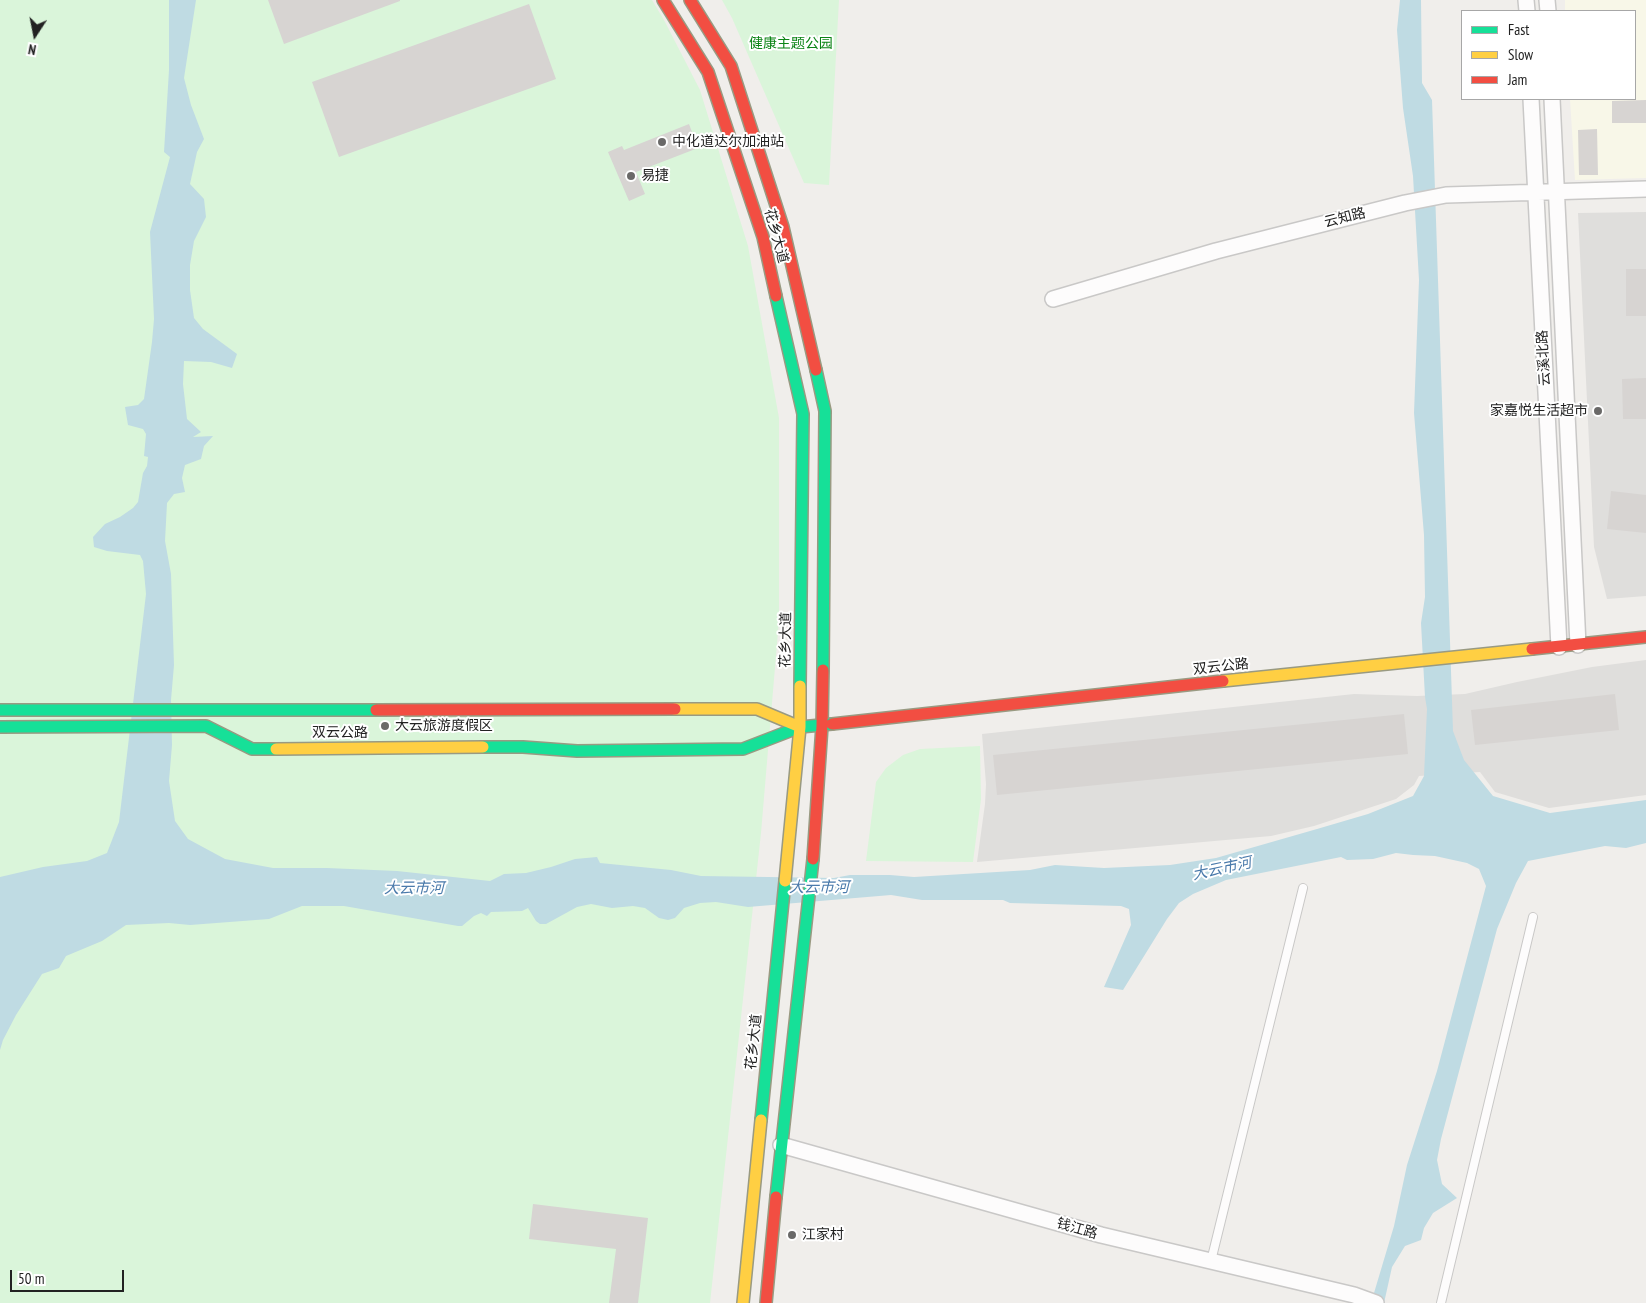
<!DOCTYPE html>
<meta charset="utf-8">
<style>
body{margin:0}
#map{position:relative;width:1646px;height:1303px;overflow:hidden;background:#f0eeeb;font-family:"PT Sans Narrow",sans-serif}
canvas{display:block}
.legend{position:absolute;left:1461px;top:10px;width:175px;height:90px;box-sizing:border-box;background:#fff;border:1px solid #a7a7a7;margin:0;padding:6px 9px;list-style:none;font-size:15px;color:#222}
.legend li{display:flex;align-items:center;gap:10px;height:25px}
.legend b{width:25px;border:1px solid #a7a7a7}
.north{position:absolute;left:10px;top:10px;width:50px;height:50px;-webkit-text-stroke:4px #fff;paint-order:stroke;rotate:191deg;font-size:14px;font-weight:700;line-height:20px;text-align:center;color:#222}
.north::after{content:'';display:block;margin:auto;width:18px;height:22px;background:#222;clip-path:polygon(50% 0,100% 100%,50% 72%,0 100%)}
.scale{position:absolute;left:10px;top:1270px;width:114px;height:22px;box-sizing:border-box;border:2px solid #222;border-top:0;padding-left:6px;font-size:15px;line-height:18px;white-space:nowrap;color:#222;-webkit-text-stroke:4px #fff;paint-order:stroke}
</style>
<div id="map">
<canvas width="1646" height="1303"></canvas>
<ul class="legend">
<li><b style="height:6px;background:#16e098"></b>Fast</li>
<li><b style="height:6px;background:#ffcf43"></b>Slow</li>
<li><b style="height:6px;background:#f24e42"></b>Jam</li>
</ul>
<div class="north">N</div>
<div class="scale">50 m</div>
</div>
<script>
const ctx = document.querySelector('canvas').getContext('2d');
ctx.lineJoin = 'round';
function paint(path, color) { ctx.fillStyle = color; ctx.fill(path, 'evenodd'); }
const toPath = rows => new Path2D(rows.map(r => 'M' + r).join(''));
function strokePath(path, color, width, dash) { ctx.strokeStyle = color; ctx.lineWidth = width; ctx.lineCap = dash ? 'butt' : 'round'; ctx.setLineDash(dash || []); ctx.stroke(path); }
function write(font, color, halo, rows, align = 'center') {
  ctx.font = font + ' "PT Sans Narrow","Noto Sans SC",sans-serif'; ctx.lineWidth = 4; ctx.setLineDash([]); ctx.textBaseline = 'middle'; ctx.strokeStyle = halo; ctx.fillStyle = color; for (const [text, x, y, turn = 0] of rows) {
    ctx.save(); ctx.translate(x, y); ctx.rotate((+turn || 0) * Math.PI / 180); ctx.textAlign = isNaN(turn) ? turn : align; if (halo) ctx.strokeText(text, 0, 0); ctx.fillText(text, 0, 0); ctx.restore();
  }
}
const residential = toPath([
 [1646,212,1646,596,1607,599,1594,547,1578,213],
 [1646,660,1646,795,1549,808,1495,792,1480,772,1419,776,1414,785,1396,799,1314,826,1271,836,977,862,985,804,986,784,982,734,1354,694,1417,696,1465,694,1517,682,1592,667]
]);
const education = toPath([
 [1565,0,1646,0,1646,178,1575,180,1570,99,1635,99,1635,11,1565,11]
]);
const park = toPath([
 [0,0,652,0,664,20,700,90,748,246,779,418,779,620,761,833,710,1303,0,1303],
 [722,0,839,0,829,185,804,183,732,18],
 [980,746,981,799,973,862,866,861,876,782,886,768,903,755,920,749]
]);
const water = toPath([
 [169,0,196,0,184,78,191,105,204,139,197,152,190,184,204,199,206,217,194,241,190,265,190,290,194,318,203,329,237,354,232,368,211,362,184,361,183,384,187,419,201,432,193,437,213,436,204,446,201,459,185,465,182,478,185,492,174,494,167,503,165,541,171,574,174,665,171,700,172,745,169,781,175,821,188,839,225,859,273,868,327,868,397,871,490,881,504,874,526,873,551,867,575,859,597,857,600,863,671,870,701,876,834,878,850,875,890,875,914,877,1030,870,1055,865,1104,868,1170,865,1216,858,1317,829,1368,814,1413,796,1424,776,1427,709,1425,697,1421,623,1425,597,1424,535,1414,413,1419,280,1413,176,1403,108,1397,30,1400,0,1421,0,1422,83,1432,100,1453,731,1464,760,1493,796,1550,813,1646,800,1646,843,1626,848,1605,846,1528,861,1516,883,1497,929,1441,1139,1437,1160,1442,1184,1457,1198,1433,1213,1424,1228,1421,1240,1405,1246,1392,1267,1384,1303,1371,1303,1394,1226,1407,1165,1437,1071,1486,886,1479,869,1467,863,1435,856,1413,855,1396,853,1373,859,1347,860,1341,857,1226,880,1193,894,1179,903,1167,919,1123,990,1104,987,1131,925,1129,909,1121,906,1010,903,1003,900,922,900,891,895,748,907,716,902,700,903,684,908,675,918,668,920,659,918,645,908,633,906,612,908,591,904,577,907,546,924,540,924,536,921,528,908,522,911,491,912,487,916,481,913,474,916,462,926,458,926,344,906,302,906,269,919,190,925,169,923,126,925,102,941,66,956,59,968,42,974,16,1015,3,1040,0,1050,0,877,43,867,87,861,107,853,119,822,146,594,143,561,140,555,107,551,94,547,93,537,105,524,120,517,133,508,138,502,143,473,147,466,148,457,144,456,146,434,143,429,128,425,125,407,138,405,144,399,152,342,154,319,150,232,170,157,164,152,169,70]
]);
const building = toPath([
 [268,0,400,0,400,1,284,44],
 [529,4,556,79,339,157,312,82],
 [1646,100,1646,123,1612,123,1612,101],
 [689,124,698,148,636,172,645,194,629,201,608,152,622,146,624,150],
 [1597,129,1598,175,1579,175,1578,130],
 [1626,269,1646,269,1646,316,1626,316],
 [1646,378,1646,419,1623,419,1622,379],
 [1611,491,1646,495,1646,533,1607,529],
 [1615,694,1619,730,1475,745,1471,710],
 [1404,714,1408,754,997,795,993,755],
 [533,1204,648,1218,638,1303,609,1303,616,1249,529,1239]
]);
const lane = toPath([
 [1211,1261,1303,888],
 [1441,1303,1533,917]
]);
const street = toPath([
 [1526,0,1527,11],
 [1547,0,1548,11],
 [1531,99,1559,647],
 [1552,99,1578,645],
 [1053,299,1216,251,1405,203,1446,195,1646,189],
 [781,1145,1101,1235,1354,1295,1376,1303]
]);
const fast = toPath([
 [776,296,803,414,800,686],
 [816,370,825,411,823,670],
 [0,710,376,710],
 [0,727,206,726,252,749,276,749],
 [483,747,523,747,577,751,743,749,800,727,832,724],
 [761,1120,785,881],
 [776,1197,813,859]
]);
const slow = toPath([
 [1223,681,1532,649],
 [675,709,757,709,800,727],
 [276,749,483,747],
 [785,881,800,727,800,686],
 [743,1303,761,1120]
]);
const jam = toPath([
 [663,0,708,72,763,237,776,296],
 [690,0,731,66,783,227,816,370],
 [1532,649,1646,637],
 [376,710,675,709],
 [832,724,1223,681],
 [813,859,822,726,823,670],
 [766,1303,776,1197]
]);
const markers = [
 [662,142,5,"#6a6968"],
 [631,176,5,"#6a6968"],
 [1598,411,5,"#6a6968"],
 [385,726,5,"#6a6968"],
 [792,1235,5,"#6a6968"]
];
const parkNames = [
 ["健康主题公园",791,44]
];
const poiNames = [
 ["中化道达尔加油站",672,142],
 ["易捷",641,176],
 ["家嘉悦生活超市",1588,411,"right"],
 ["大云旅游度假区",395,726],
 ["江家村",802,1235]
];
const streetNames = [
 ["云知路",1345,218,-14],
 ["花乡大道",776,236,75],
 ["云溪北路",1544,358,-93],
 ["花乡大道",786,640,-89],
 ["双云公路",1221,667,-6],
 ["双云公路",340,733],
 ["花乡大道",754,1042,-84],
 ["钱江路",1077,1229,16]
];
const waterNames = [
 ["大云市河",1222,869,-12],
 ["大云市河",819,888],
 ["大云市河",414,889]
];
paint(residential, '#dfdedc');
paint(education, '#f8f7e8');
paint(park, '#daf5da');
paint(water, '#bfdbe3');
paint(building, '#d7d4d2');
strokePath(lane, '#c9c8c7', 10);
strokePath(street, '#c9c8c7', 18);
strokePath(fast, '#999a82', 14);
strokePath(slow, '#999a82', 14);
strokePath(jam, '#999a82', 14);
strokePath(lane, '#fdfcfc', 8);
strokePath(street, '#fdfcfc', 15);
strokePath(fast, '#16e098', 11);
strokePath(slow, '#ffcf43', 11);
strokePath(jam, '#f24e42', 11);
for (const [x, y, r, color] of markers) { const dot = new Path2D(); dot.arc(x, y, r, 0, 2 * Math.PI); ctx.fillStyle = color; ctx.fill(dot); strokePath(dot, '#fff', 2); }
write('14px', '#0c8416', '#fff', parkNames);
write('14px', '#222', '#fff', poiNames, 'left');
write('14px', '#222', '#fff', streetNames);
write('italic 15px', '#4a7aab', '#fff', waterNames);
</script>
